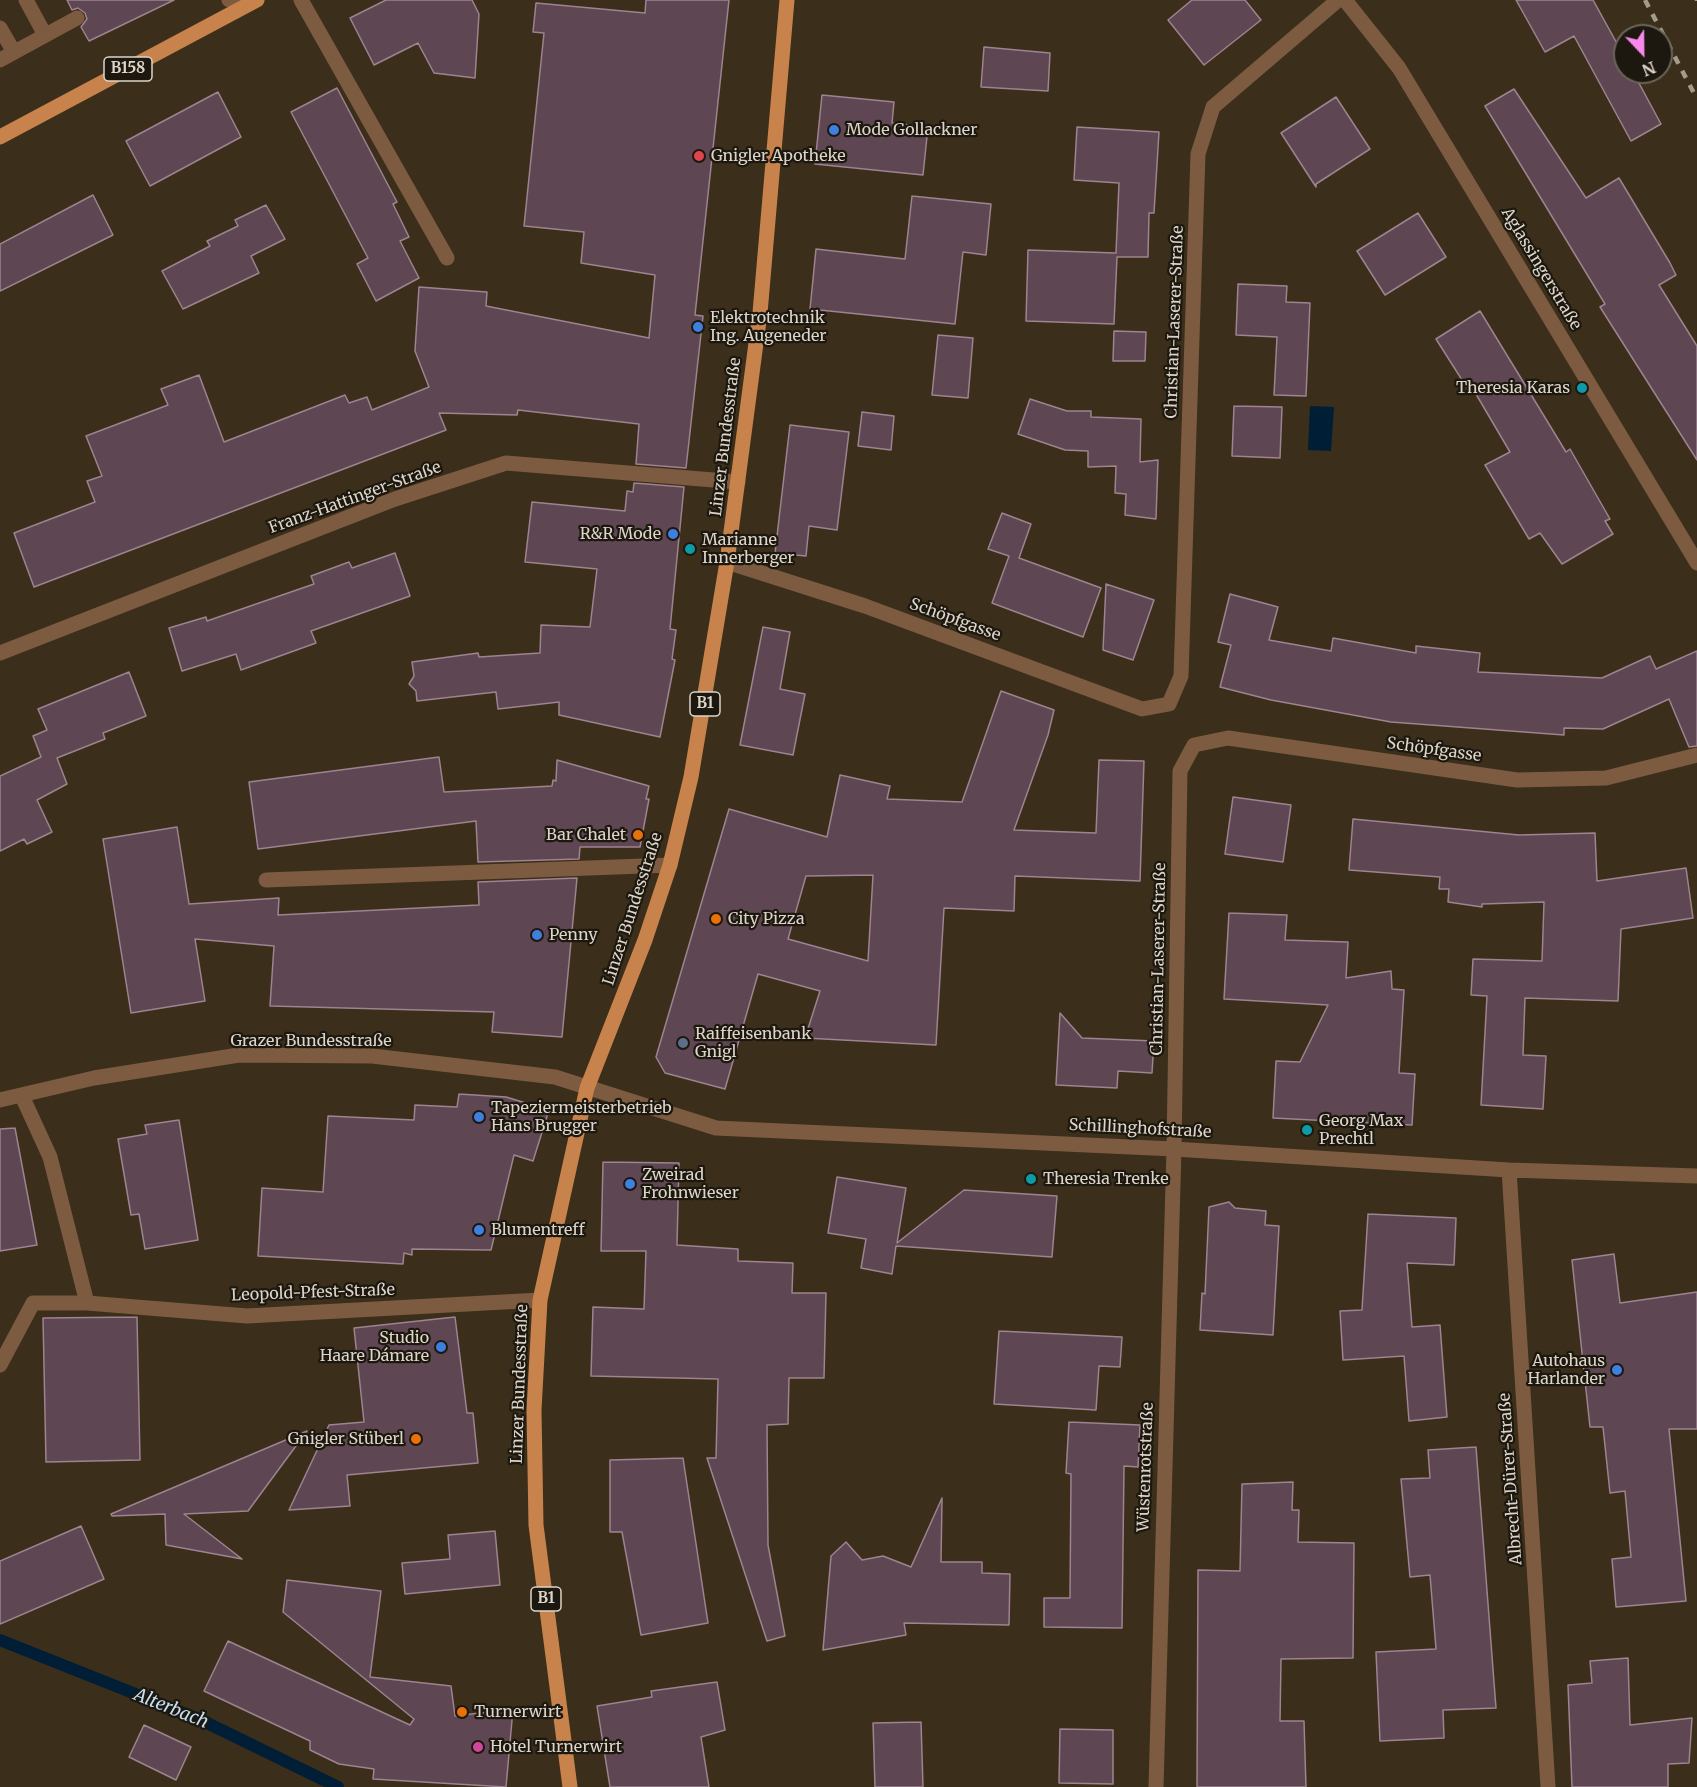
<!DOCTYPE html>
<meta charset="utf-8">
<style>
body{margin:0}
#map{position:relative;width:1697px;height:1787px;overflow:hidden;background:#3b2e1a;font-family:Merriweather,serif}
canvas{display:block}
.north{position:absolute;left:1613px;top:24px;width:60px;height:60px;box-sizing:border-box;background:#1d180f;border:2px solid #6a6459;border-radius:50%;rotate:158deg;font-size:16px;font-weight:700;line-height:24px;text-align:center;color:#ddd5c9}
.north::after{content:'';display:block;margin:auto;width:21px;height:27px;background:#f888eb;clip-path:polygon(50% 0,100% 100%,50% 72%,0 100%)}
</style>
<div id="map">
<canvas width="1697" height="1787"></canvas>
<div class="north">N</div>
</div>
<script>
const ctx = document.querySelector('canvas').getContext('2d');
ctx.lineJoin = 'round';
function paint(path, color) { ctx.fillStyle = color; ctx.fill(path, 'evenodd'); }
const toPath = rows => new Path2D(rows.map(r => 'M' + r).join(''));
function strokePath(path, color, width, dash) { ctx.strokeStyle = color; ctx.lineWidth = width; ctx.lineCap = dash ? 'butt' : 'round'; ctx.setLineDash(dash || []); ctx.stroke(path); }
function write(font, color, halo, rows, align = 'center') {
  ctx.font = font + ' Merriweather,serif'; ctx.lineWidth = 4.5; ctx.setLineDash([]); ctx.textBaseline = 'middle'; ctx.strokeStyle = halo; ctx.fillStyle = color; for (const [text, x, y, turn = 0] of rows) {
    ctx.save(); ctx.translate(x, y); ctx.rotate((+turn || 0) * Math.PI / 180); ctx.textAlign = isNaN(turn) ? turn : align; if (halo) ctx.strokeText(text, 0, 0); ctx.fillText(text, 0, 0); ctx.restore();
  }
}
const water = toPath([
 [1310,406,1334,407,1331,451,1308,450]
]);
const stream = toPath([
 [0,1640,201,1720,338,1787]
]);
const building = toPath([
 [67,0,174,0,89,41,81,27,87,19,85,13,78,8,72,10,67,0],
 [386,0,472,0,479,14,475,78,434,73,418,43,374,65,350,18,386,0],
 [646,0,729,0,695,315,703,316,686,468,636,464,639,424,518,410,517,415,439,413,446,430,34,587,14,533,95,502,87,481,102,476,86,436,168,405,161,389,199,375,224,442,345,395,349,403,367,397,372,410,429,387,415,351,419,287,487,292,486,306,649,338,655,275,581,263,584,232,524,226,544,33,533,32,536,3,645,13,646,0],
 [1192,0,1245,0,1261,20,1204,65,1168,20,1192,0],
 [1516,0,1593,0,1625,58,1625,72,1633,72,1661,124,1631,141,1574,36,1545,52,1516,0],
 [984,47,1050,53,1048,91,981,87,984,47],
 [337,88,397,202,393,204,409,237,400,241,419,278,376,301,357,264,368,258,291,112,337,88],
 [1514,89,1586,198,1619,178,1670,263,1676,275,1659,285,1697,346,1697,460,1600,307,1605,304,1485,106,1514,89],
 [218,92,241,137,150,186,126,141,218,92],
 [822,95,894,102,892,123,928,127,923,175,815,164,822,95],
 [1336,97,1370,149,1316,184,1316,187,1281,133,1336,97],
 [1077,127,1159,132,1154,213,1149,213,1148,257,1117,257,1114,324,1026,321,1028,250,1116,253,1119,183,1074,180,1077,127],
 [93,195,113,235,0,291,0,244,93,195],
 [912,196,991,204,986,255,963,252,955,324,810,309,816,249,905,259,912,196],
 [266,205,285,239,251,256,259,273,183,309,162,271,210,246,207,241,238,226,235,220,266,205],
 [1418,213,1446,257,1385,295,1357,251,1418,213],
 [1238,284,1287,286,1286,302,1310,303,1306,396,1274,395,1277,337,1236,335,1238,284],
 [1480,311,1566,452,1570,449,1610,519,1605,521,1613,534,1562,564,1540,533,1529,539,1485,465,1510,452,1473,389,1469,391,1436,339,1480,311],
 [1114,331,1146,332,1145,361,1113,361,1114,331],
 [938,335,973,338,968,398,932,395,938,335],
 [1030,399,1067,411,1091,411,1091,417,1141,419,1140,462,1158,460,1156,519,1125,515,1126,494,1115,493,1116,466,1088,467,1088,451,1065,450,1018,434,1030,399],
 [1234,406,1282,407,1280,458,1232,456,1234,406],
 [862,412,894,416,891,450,858,446,862,412],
 [790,425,849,432,837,530,809,526,806,556,775,553,790,425],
 [634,483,684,487,670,629,676,630,672,659,675,660,660,737,559,715,559,702,498,709,496,692,417,701,416,691,409,684,414,676,412,662,478,653,479,657,540,653,541,625,590,627,597,569,525,562,532,502,625,511,627,491,633,492,634,483],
 [1002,513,1031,524,1019,558,1101,588,1083,637,992,603,1009,556,988,549,1002,513],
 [395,553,410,596,311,631,316,643,241,670,236,654,182,671,169,628,206,617,207,621,314,584,311,576,349,562,352,568,395,553],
 [1106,584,1154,600,1133,660,1103,650,1106,584],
 [1230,594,1278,607,1269,640,1331,651,1333,638,1416,653,1416,646,1480,653,1478,672,1602,678,1650,656,1656,669,1697,651,1697,746,1689,747,1669,699,1603,729,1564,728,1564,735,1391,722,1271,700,1220,687,1231,645,1218,642,1230,594],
 [763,627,790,632,780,689,805,694,793,755,740,745,763,627],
 [129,672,146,716,103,733,105,739,57,758,67,784,37,800,52,832,27,844,24,839,0,851,0,776,41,757,33,736,47,730,38,709,129,672],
 [1001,691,1054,710,1048,735,1014,830,1096,833,1099,760,1144,761,1140,881,1015,876,1014,911,944,908,936,1045,805,1038,820,991,758,974,725,1089,665,1073,656,1057,729,809,827,837,840,775,890,786,887,799,962,802,1001,691],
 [873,875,868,961,788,939,806,876,873,875],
 [439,757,444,792,552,786,553,780,556,781,557,760,649,786,646,799,649,799,640,847,580,847,579,859,478,862,476,821,258,849,249,782,439,757],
 [1233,797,1291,805,1283,862,1225,854,1233,797],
 [1353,819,1519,835,1595,833,1597,881,1686,868,1693,918,1621,929,1618,1001,1525,998,1523,1055,1546,1056,1543,1109,1481,1105,1487,996,1471,995,1473,959,1542,961,1544,902,1482,904,1482,907,1448,902,1449,889,1439,889,1440,877,1349,870,1353,819],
 [177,827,189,904,279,898,278,915,479,905,478,882,577,878,562,1037,492,1032,494,1012,270,1006,274,946,195,939,205,1001,131,1013,103,839,177,827],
 [1229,913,1287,915,1285,940,1348,942,1346,978,1391,971,1392,989,1404,990,1399,1073,1415,1074,1412,1125,1273,1118,1276,1061,1300,1062,1328,1005,1224,999,1229,913],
 [1060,1013,1082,1038,1154,1041,1152,1073,1118,1071,1117,1088,1056,1085,1060,1013],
 [459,1094,506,1097,549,1110,533,1161,514,1155,491,1250,412,1249,412,1255,404,1253,403,1264,258,1256,262,1188,323,1192,328,1116,414,1120,415,1105,457,1107,459,1094],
 [179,1120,198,1240,145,1249,139,1214,131,1215,118,1139,147,1134,145,1125,179,1120],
 [15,1128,37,1245,0,1251,0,1129,15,1128],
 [603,1162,679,1163,677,1245,738,1249,738,1261,793,1263,792,1293,826,1293,824,1378,789,1378,788,1424,767,1425,768,1545,785,1636,767,1641,707,1458,716,1458,718,1379,591,1376,593,1307,644,1309,646,1251,601,1251,603,1162],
 [837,1177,906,1188,897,1243,964,1190,1057,1196,1052,1257,896,1246,892,1274,861,1268,866,1239,828,1233,837,1177],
 [1229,1202,1235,1208,1266,1211,1265,1225,1279,1226,1273,1335,1200,1330,1202,1293,1205,1294,1209,1207,1229,1202],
 [1368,1214,1456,1218,1454,1265,1407,1263,1412,1327,1440,1325,1447,1417,1409,1421,1404,1356,1343,1360,1340,1311,1362,1310,1368,1214],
 [1614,1254,1620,1303,1697,1292,1697,1429,1669,1429,1686,1601,1616,1607,1612,1559,1631,1557,1625,1491,1610,1493,1603,1427,1590,1427,1572,1260,1614,1254],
 [137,1317,140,1460,46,1462,43,1318,137,1317],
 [455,1317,467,1413,473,1413,478,1463,347,1475,350,1506,289,1510,329,1425,364,1422,354,1328,455,1317],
 [999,1331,1122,1337,1120,1367,1099,1366,1096,1410,994,1404,999,1331],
 [1069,1422,1140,1425,1138,1467,1124,1466,1122,1628,1044,1627,1044,1598,1070,1598,1071,1474,1066,1473,1069,1422],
 [307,1431,248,1511,184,1514,242,1559,166,1545,165,1514,112,1516,111,1514,307,1431],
 [1476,1447,1496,1708,1443,1710,1444,1738,1380,1741,1376,1652,1436,1649,1430,1575,1410,1577,1401,1479,1430,1478,1428,1450,1476,1447],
 [683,1458,708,1623,641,1635,622,1532,610,1532,610,1460,683,1458],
 [1293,1482,1292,1510,1299,1510,1298,1542,1354,1543,1353,1658,1281,1659,1280,1721,1304,1721,1306,1787,1197,1787,1198,1570,1240,1571,1242,1484,1293,1482],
 [942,1498,941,1562,982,1562,982,1573,1010,1574,1009,1625,904,1623,906,1635,823,1650,831,1556,846,1542,862,1560,883,1556,911,1567,942,1498],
 [81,1526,104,1579,0,1624,0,1561,81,1526],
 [495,1531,500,1585,405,1594,402,1563,450,1559,448,1535,495,1531],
 [287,1580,381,1591,370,1677,451,1686,455,1716,513,1709,506,1787,373,1779,374,1769,339,1764,310,1750,310,1741,204,1691,228,1641,410,1725,414,1719,283,1612,287,1580],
 [1628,1658,1630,1725,1692,1718,1689,1763,1668,1764,1668,1787,1572,1787,1568,1685,1592,1683,1590,1661,1628,1658],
 [717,1682,725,1730,701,1737,709,1787,610,1787,597,1706,652,1697,651,1691,717,1682],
 [921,1722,923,1787,875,1787,873,1723,921,1722],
 [144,1725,191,1747,176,1780,129,1757,144,1725],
 [1060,1729,1113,1730,1113,1784,1059,1783,1060,1729]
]);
const service = toPath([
 [26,0,45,35],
 [229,0,248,4],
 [301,0,447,258],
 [0,28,14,52],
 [0,60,77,18],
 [266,880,670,865]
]);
const minor = toPath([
 [1345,0,1399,68,1697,563],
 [727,562,865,606,1142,709,1169,704,1181,676,1198,154,1213,107,1338,0],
 [0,653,395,499,506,463,738,482],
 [22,1096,50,1157,87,1303],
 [0,1100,94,1078,239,1055,372,1056,555,1077,716,1128,1174,1149,1509,1170,1697,1176],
 [1509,1170,1548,1787],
 [0,1365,33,1303,87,1303,247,1316,540,1300],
 [1156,1787,1174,1149,1180,771,1194,745,1228,738,1517,780,1606,778,1697,755]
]);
const primary = toPath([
 [0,137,257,0],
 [570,1787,536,1525,534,1410,540,1300,587,1088,645,940,670,865,691,777,727,562,760,313,787,0]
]);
const rail = toPath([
 [1645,0,1697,99],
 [1697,0,1697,1]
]);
const markers = [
 [834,130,6,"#3f7fe0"],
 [699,156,6,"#e0444e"],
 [698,327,6,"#3f7fe0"],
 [1582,388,6,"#0f9aa8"],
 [673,534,6,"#3f7fe0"],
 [690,549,6,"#0f9aa8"],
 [638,835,6,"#e8710a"],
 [716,919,6,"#e8710a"],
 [537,935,6,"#3f7fe0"],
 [683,1043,6,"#5c6f8a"],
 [479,1117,6,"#3f7fe0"],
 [1307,1130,6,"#0f9aa8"],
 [1031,1179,6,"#0f9aa8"],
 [630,1184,6,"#3f7fe0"],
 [479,1230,6,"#3f7fe0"],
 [441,1347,6,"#3f7fe0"],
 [1617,1370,6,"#3f7fe0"],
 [416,1439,6,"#e8710a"],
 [462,1712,6,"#e8710a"],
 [478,1747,6,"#d1479c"]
];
const shields = [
 [128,69,48],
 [705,704,30],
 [546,1599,30]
];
const shieldNames = [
 ["B158",128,69],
 ["B1",705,704],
 ["B1",546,1599]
];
const poiNames = [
 ["Mode Gollackner",846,130],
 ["Gnigler Apotheke",711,156],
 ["Elektrotechnik",710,318],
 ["Ing. Augeneder",710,336],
 ["Theresia Karas",1570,388,"right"],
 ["R&R Mode",661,534,"right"],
 ["Marianne",702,540],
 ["Innerberger",702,558],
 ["Bar Chalet",626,835,"right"],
 ["City Pizza",728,919],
 ["Penny",549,935],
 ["Raiffeisenbank",695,1034],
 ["Gnigl",695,1052],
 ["Tapeziermeisterbetrieb",491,1108],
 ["Hans Brugger",491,1126],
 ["Georg Max",1319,1121],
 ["Prechtl",1319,1139],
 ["Zweirad",642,1175],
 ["Frohnwieser",642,1193],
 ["Theresia Trenke",1043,1179],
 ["Blumentreff",491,1230],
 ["Studio",429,1338,"right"],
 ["Haare Dámare",429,1356,"right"],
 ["Autohaus",1605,1361,"right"],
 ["Harlander",1605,1379,"right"],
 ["Gnigler Stüberl",404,1439,"right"],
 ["Turnerwirt",474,1712],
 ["Hotel Turnerwirt",490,1747]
];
const streetNames = [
 ["Aglassingerstraße",1541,269,59],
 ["Christian-Laserer-Straße",1175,322,-88],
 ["Linzer Bundesstraße",726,437,-83],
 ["Franz-Hattinger-Straße",355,498,-20],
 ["Schöpfgasse",955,620,20],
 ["Schöpfgasse",1434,750,8],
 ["Linzer Bundesstraße",633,909,-72],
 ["Christian-Laserer-Straße",1159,959,-89],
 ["Grazer Bundesstraße",311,1041],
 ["Schillinghofstraße",1140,1129,3],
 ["Leopold-Pfest-Straße",313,1293,-2],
 ["Linzer Bundesstraße",520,1384,-88],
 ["Wüstenrotstraße",1146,1467,-88],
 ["Albrecht-Dürer-Straße",1511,1479,-94]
];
const waterNames = [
 ["Alterbach",171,1709,22]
];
paint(water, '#001e35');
strokePath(stream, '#001e35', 12);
paint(building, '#5e4652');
strokePath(building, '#9e8390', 1.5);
strokePath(service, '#7d5b41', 15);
strokePath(minor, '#7d5b41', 15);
strokePath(primary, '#c7834b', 15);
strokePath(rail, '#a49b8c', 4.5, [8, 8]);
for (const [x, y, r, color] of markers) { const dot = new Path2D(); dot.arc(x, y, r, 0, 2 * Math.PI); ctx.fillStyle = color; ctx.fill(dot); strokePath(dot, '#1d180f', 2); }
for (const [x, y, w] of shields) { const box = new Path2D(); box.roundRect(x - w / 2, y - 12, w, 24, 4.5); ctx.fillStyle = '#1d180f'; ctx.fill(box); strokePath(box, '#ddd5c9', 1.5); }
write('bold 15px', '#ddd5c9', null, shieldNames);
write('16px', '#ddd5c9', '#1d180f', poiNames, 'left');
write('16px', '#ddd5c9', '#1d180f', streetNames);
write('italic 18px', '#c5dff4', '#1d180f', waterNames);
</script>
